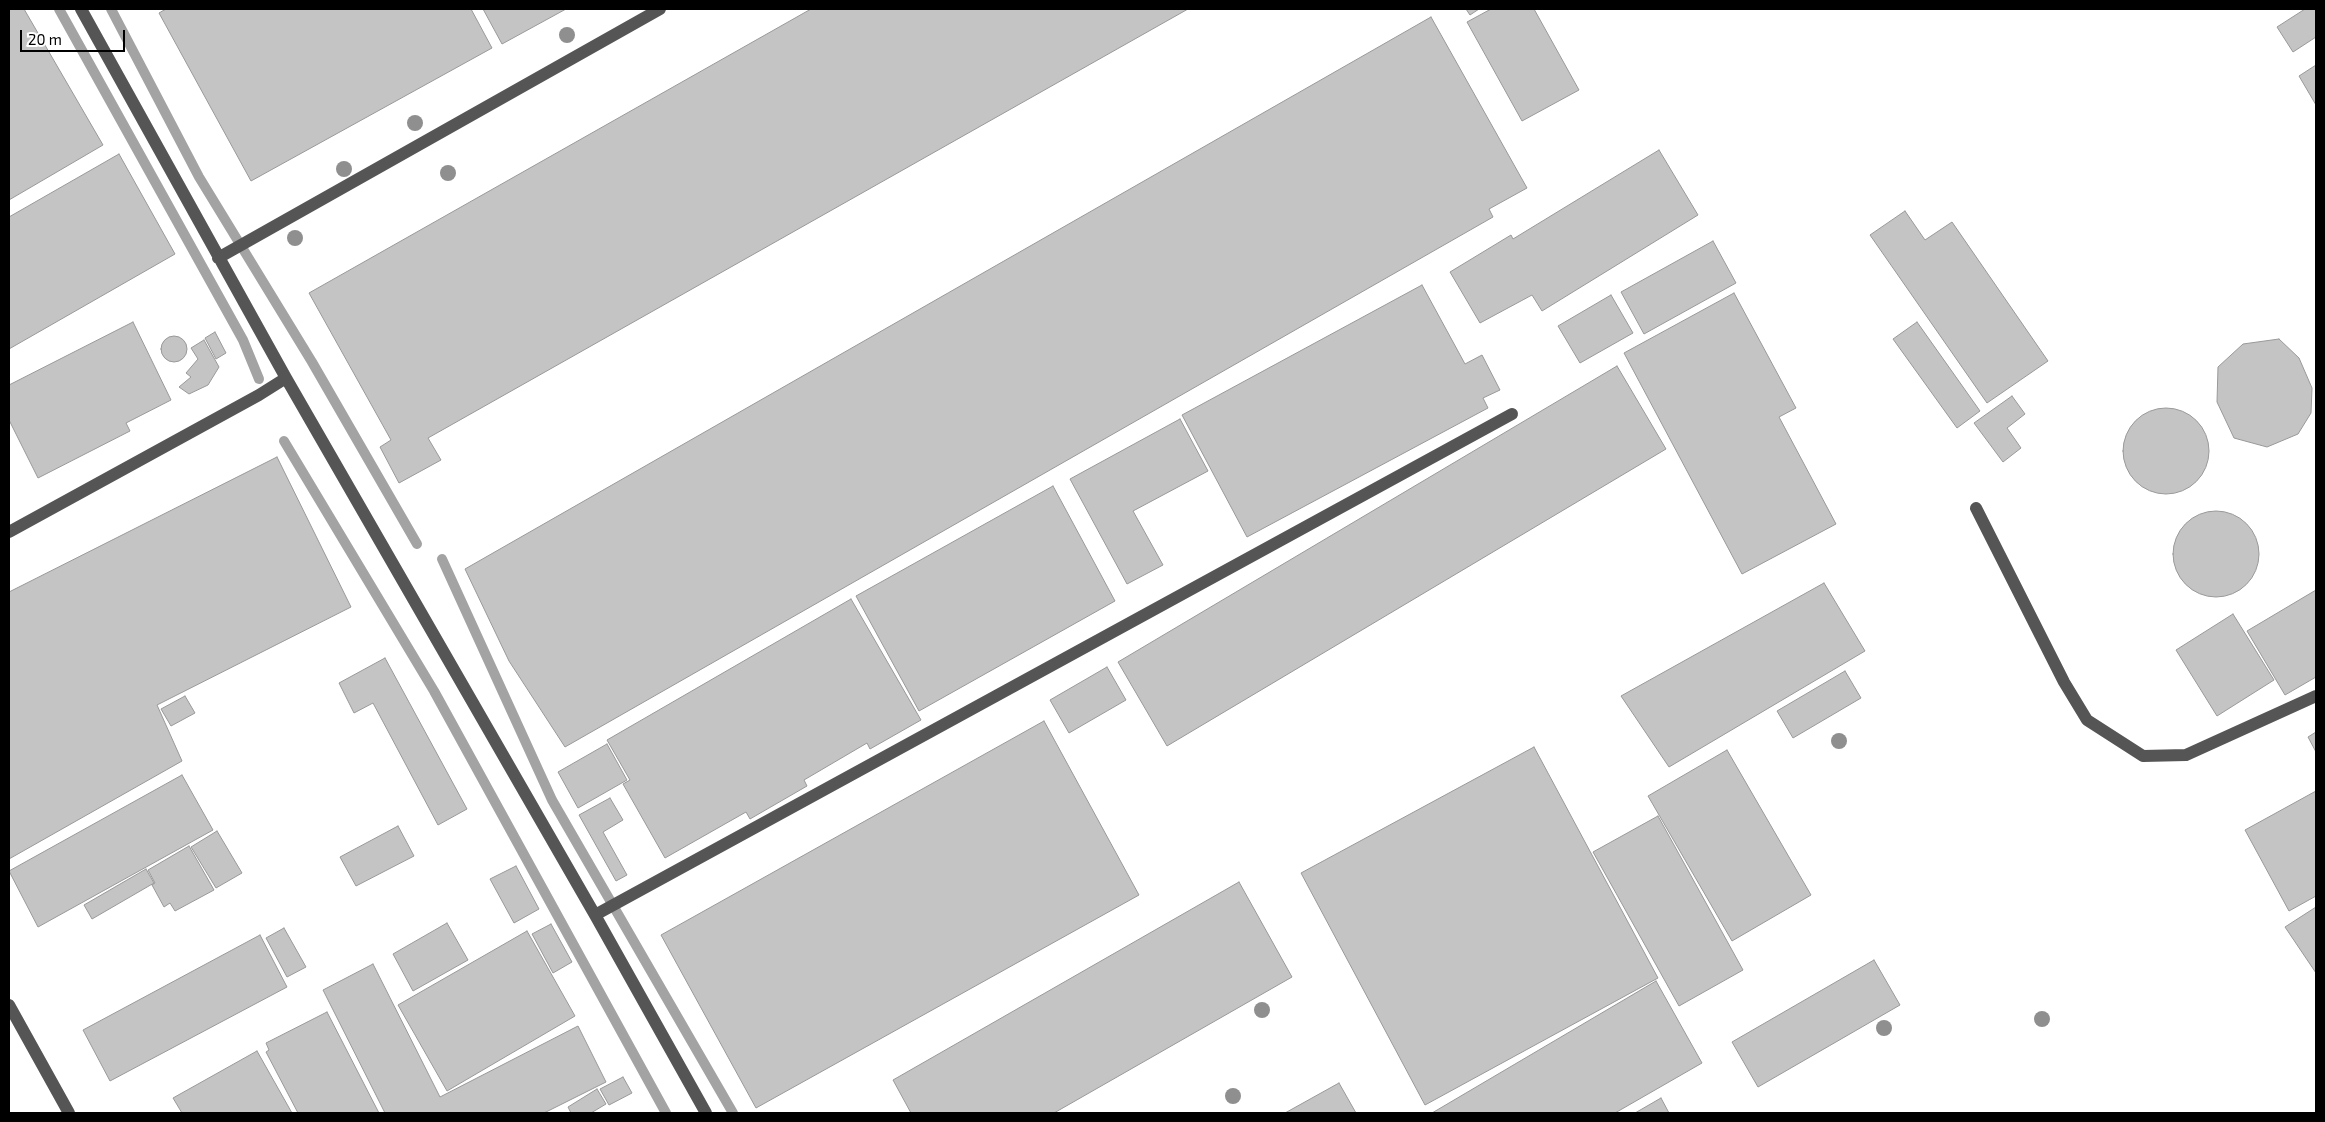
<!DOCTYPE html>
<style>
body{margin:0}
#map{position:relative;width:2325px;height:1122px;overflow:hidden;background:#fff;font-family:"Exo 2",sans-serif}
canvas{display:block}
.frame{position:absolute;inset:0;border:10px solid #000;pointer-events:none}
.scale{position:absolute;left:20px;top:30px;width:105px;height:22px;box-sizing:border-box;border:2px solid #000;border-top:0;padding-left:6px;font-size:15px;line-height:18px;white-space:nowrap;color:#000;-webkit-text-stroke:4px #fff;paint-order:stroke}
</style>
<div id="map">
<canvas width="2325" height="1122"></canvas>
<div class="frame"></div>
<div class="scale">20 m</div>
</div>
<script>
const ctx = document.querySelector('canvas').getContext('2d');
ctx.lineJoin = 'round';
const toPath = rows => new Path2D(rows.map(r => 'M' + r).join(''));
function strokePath(path, color, width, dash) { ctx.strokeStyle = color; ctx.lineWidth = width; ctx.lineCap = dash ? 'butt' : 'round'; ctx.setLineDash(dash || []); ctx.stroke(path); }
function paint(path, color) { ctx.fillStyle = color; ctx.fill(path, 'evenodd'); }
const stream = toPath([
 [59,9,243,340,259,379],
 [111,9,199,177,312,362,417,544],
 [284,441,434,691,666,1113],
 [442,559,552,800,733,1113]
]);
const building = toPath([
 [9,9,24,9,103,145,9,200,9,9],
 [166,9,471,9,492,48,251,181,159,13,166,9],
 [483,9,566,9,502,44,483,9],
 [811,9,1188,9,428,438,441,460,399,483,380,447,391,440,309,293,811,9],
 [1466,9,1479,9,1470,15,1466,9],
 [1491,9,1534,9,1579,90,1522,121,1467,22,1491,9],
 [2305,9,2316,9,2316,37,2293,52,2277,27,2305,9],
 [1431,17,1527,188,1489,209,1493,217,565,747,509,661,465,569,1431,17],
 [2316,65,2316,105,2299,76,2316,65],
 [1659,150,1698,215,1542,311,1532,295,1480,323,1450,272,1511,235,1513,239,1659,150],
 [119,154,175,254,9,349,9,217,119,154],
 [1905,211,1925,240,1952,222,2048,361,1987,403,1870,235,1905,211],
 [1713,241,1736,283,1644,334,1621,292,1713,241],
 [1422,285,1465,364,1482,355,1500,390,1483,398,1488,408,1247,537,1182,415,1422,285],
 [1734,293,1796,408,1779,417,1836,524,1742,574,1624,353,1734,293],
 [1611,295,1633,333,1580,363,1558,326,1611,295],
 [133,322,171,400,126,423,130,431,38,478,9,420,9,385,133,322],
 [1917,322,1980,411,1957,428,1893,339,1917,322],
 [215,332,226,353,216,359,205,338,215,332],
 '161 349a13 13 0 1 1 26 0a13 13 0 1 1-26 0Z',
 [2279,339,2299,358,2312,388,2311,413,2298,434,2267,447,2234,438,2217,402,2218,367,2243,344,2279,339],
 [204,340,219,367,208,385,189,394,179,387,191,377,186,373,198,359,191,348,204,340],
 [1617,366,1666,449,1167,746,1118,662,1617,366],
 [2012,396,2025,414,2007,428,2021,448,2003,462,1974,423,2012,396],
 '2123 451a43 43 0 1 1 86 0a43 43 0 1 1-86 0Z',
 [1180,419,1208,471,1133,511,1163,565,1127,584,1070,479,1180,419],
 [277,457,351,607,157,705,182,761,9,859,9,592,277,457],
 [1053,486,1115,601,919,711,856,596,1053,486],
 '2173 554a43 43 0 1 1 86 0a43 43 0 1 1-86 0Z',
 [1824,583,1865,651,1669,767,1621,696,1824,583],
 [2316,590,2316,677,2285,695,2247,631,2316,590],
 [851,599,921,720,870,749,867,743,804,780,807,786,750,819,746,812,665,858,623,784,630,780,607,740,851,599],
 [2233,614,2274,680,2217,716,2176,650,2233,614],
 [385,658,467,809,438,825,373,703,354,713,339,683,385,658],
 [1107,667,1126,700,1069,733,1050,700,1107,667],
 [1845,671,1861,698,1793,738,1777,711,1845,671],
 [185,696,195,713,171,726,161,709,185,696],
 [1044,721,1139,895,756,1108,661,935,1044,721],
 [2316,732,2316,752,2308,737,2316,732],
 [607,744,627,780,578,808,558,772,607,744],
 [1534,747,1658,978,1425,1105,1301,873,1534,747],
 [1727,750,1811,895,1732,941,1648,796,1727,750],
 [182,775,213,830,38,927,9,871,182,775],
 [2316,791,2316,896,2289,911,2245,830,2316,791],
 [610,798,623,820,603,832,627,875,616,881,579,815,610,798],
 [1658,816,1743,970,1679,1006,1593,852,1658,816],
 [398,826,414,856,356,886,340,857,398,826],
 [217,831,242,873,216,888,191,847,217,831],
 [189,846,214,890,175,911,170,903,164,907,152,885,155,883,148,870,189,846],
 [516,866,539,909,514,923,490,879,516,866],
 [146,869,154,883,92,919,84,905,146,869],
 [1239,882,1292,977,1054,1113,911,1113,893,1080,1239,882],
 [2316,907,2316,973,2285,927,2316,907],
 [447,923,468,960,413,991,393,954,447,923],
 [551,924,572,962,553,973,532,934,551,924],
 [284,928,306,967,287,977,266,938,284,928],
 [527,931,575,1016,447,1091,398,1005,527,931],
 [260,935,287,987,110,1081,83,1030,260,935],
 [1874,960,1900,1005,1758,1087,1732,1042,1874,960],
 [373,964,440,1097,578,1026,606,1082,544,1113,385,1113,323,990,373,964],
 [1656,981,1702,1063,1615,1113,1432,1113,1656,981],
 [327,1012,379,1113,298,1113,266,1052,269,1050,266,1043,327,1012],
 [257,1051,292,1113,182,1113,173,1098,257,1051],
 [623,1077,632,1093,609,1105,600,1089,623,1077],
 [1339,1083,1356,1113,1285,1113,1339,1083],
 [597,1089,606,1104,591,1113,571,1113,568,1107,597,1089],
 [1661,1098,1669,1113,1635,1113,1661,1098]
]);
const minor = toPath([
 [81,9,286,378,595,915,706,1113],
 [218,258,660,9],
 [1976,508,2064,682,2087,720,2143,756,2186,755,2316,696],
 [9,532,259,395,286,378],
 [595,915,1512,414],
 [9,1005,69,1113]
]);
const trees = [
 [567,35],
 [415,123],
 [344,169],
 [448,173],
 [295,238],
 [1839,741],
 [1262,1010],
 [2042,1019],
 [1884,1028],
 [1233,1096]
];
strokePath(stream, '#a3a3a3', 10);
paint(building, '#c4c4c4');
strokePath(building, '#999', 1);
strokePath(minor, '#555', 12);
ctx.fillStyle = '#8f8f8f';
for (const [x, y] of trees) { ctx.beginPath(); ctx.arc(x, y, 8, 0, 2 * Math.PI); ctx.fill(); }
</script>
